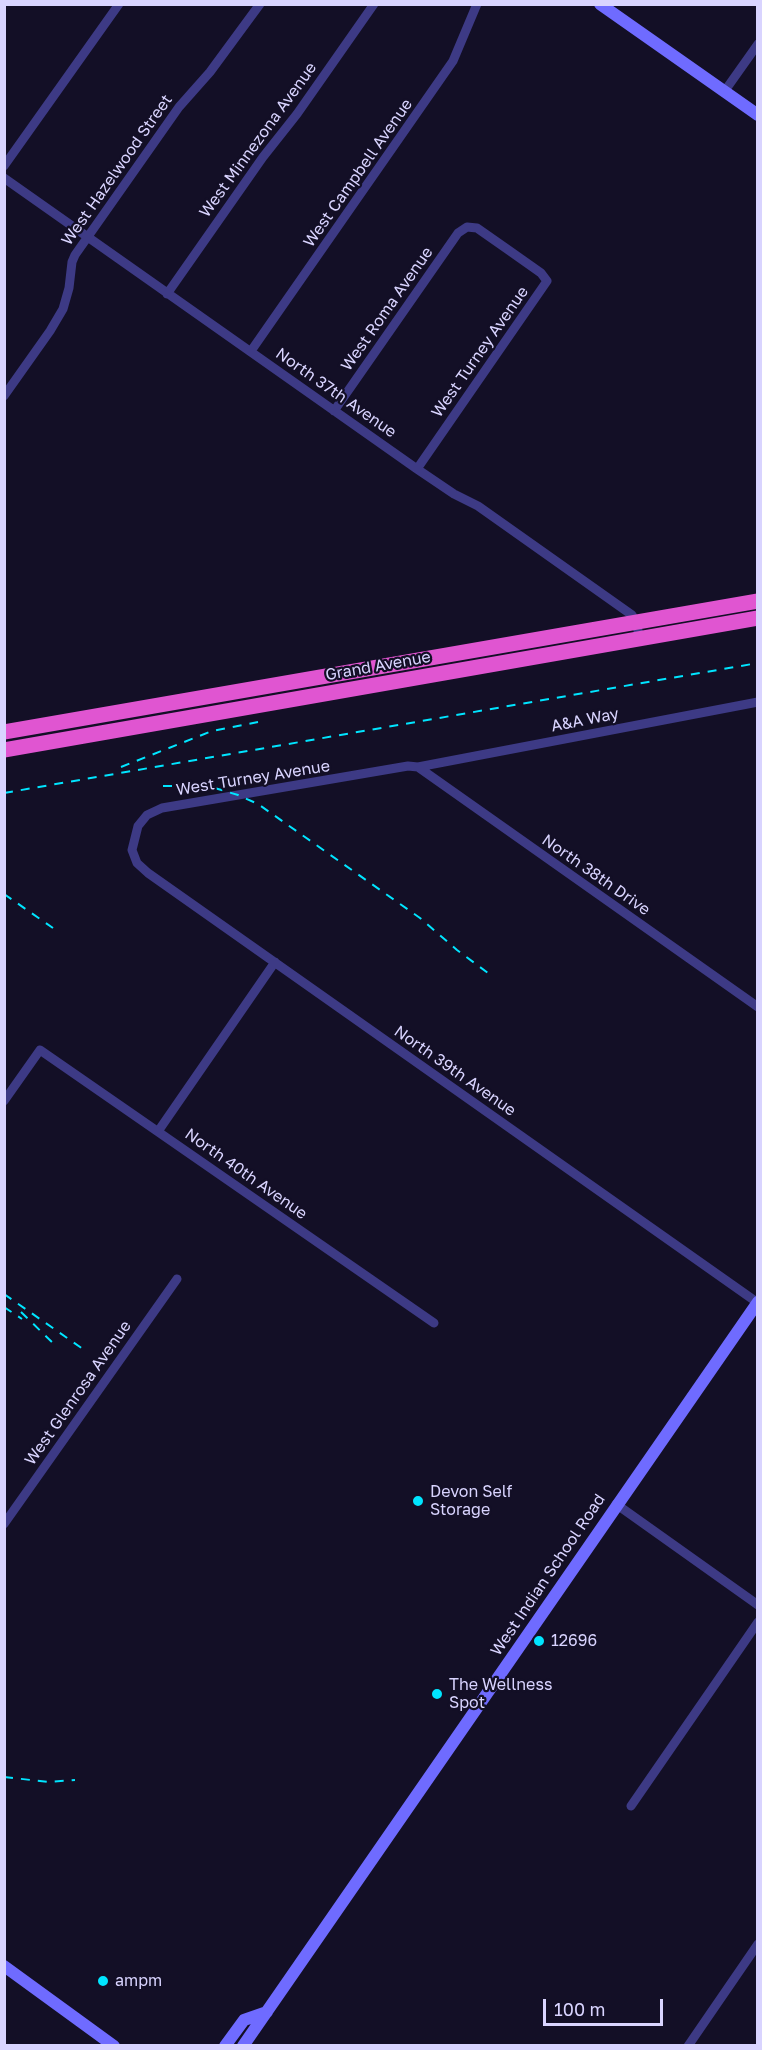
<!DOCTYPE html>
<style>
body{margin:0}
#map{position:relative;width:762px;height:2050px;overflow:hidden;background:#130f26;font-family:"Golos Text",sans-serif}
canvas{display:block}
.frame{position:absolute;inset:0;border:6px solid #d9d4ff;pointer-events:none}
.scale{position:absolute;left:543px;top:1999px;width:120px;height:27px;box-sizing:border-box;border:3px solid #d9d4ff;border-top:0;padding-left:8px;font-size:18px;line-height:21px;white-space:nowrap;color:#d9d4ff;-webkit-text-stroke:4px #130f26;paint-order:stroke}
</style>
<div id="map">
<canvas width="762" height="2050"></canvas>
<div class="frame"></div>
<div class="scale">100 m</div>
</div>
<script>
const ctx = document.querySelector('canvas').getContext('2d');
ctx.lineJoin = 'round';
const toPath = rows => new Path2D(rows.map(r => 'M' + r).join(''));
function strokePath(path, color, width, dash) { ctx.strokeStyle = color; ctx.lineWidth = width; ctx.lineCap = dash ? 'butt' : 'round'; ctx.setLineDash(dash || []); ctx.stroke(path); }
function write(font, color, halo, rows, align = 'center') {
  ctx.font = font + ' "Golos Text",sans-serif'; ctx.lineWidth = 4.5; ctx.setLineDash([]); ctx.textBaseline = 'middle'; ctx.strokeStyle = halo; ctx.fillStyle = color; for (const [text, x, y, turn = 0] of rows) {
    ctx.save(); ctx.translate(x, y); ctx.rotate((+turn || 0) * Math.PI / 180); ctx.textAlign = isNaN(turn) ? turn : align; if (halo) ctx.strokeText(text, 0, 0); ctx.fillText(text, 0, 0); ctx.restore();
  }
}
const minor = toPath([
 [724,92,758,44],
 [4,166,119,4],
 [4,178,417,469,454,494,478,506,632,615,636,622,640,639],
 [167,294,263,157,297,114,374,4],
 [251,351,453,61,477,4],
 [4,396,50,331,63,309,69,288,72,262,75,255,179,107,210,72,260,4],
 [334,411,458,233,467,227,477,228,507,249,541,273,547,281,417,469],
 [758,702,418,767,408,766,162,808,147,815,138,826,132,850,137,863,148,873,758,1303],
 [418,767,758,1007],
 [4,1101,40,1050,434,1323],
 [159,1130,275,962],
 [616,1504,758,1605],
 [4,1524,177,1279],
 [631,1806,758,1622],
 [688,2046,758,1944]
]);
const secondary = toPath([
 [600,4,758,115],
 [4,1966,114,2046],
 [225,2046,244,2020,267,2012],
 [243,2046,758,1302]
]);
const trunk = toPath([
 [4,732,758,601],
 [4,750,758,618]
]);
const rail = toPath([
 [121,767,212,731,258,722],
 [163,786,208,786,238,795,258,804,420,918,457,950,488,973],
 [4,793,758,663],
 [4,894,53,928],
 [4,1294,83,1349],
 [4,1307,22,1319],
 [21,1312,54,1344],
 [4,1777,49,1782,75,1780]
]);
const markers = [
 [418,1501,6,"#00e5ff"],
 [539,1641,6,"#00e5ff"],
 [437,1694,6,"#00e5ff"],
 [103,1981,6,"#00e5ff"]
];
const streetNames = [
 ["West Minnezona Avenue",258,140,-54],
 ["West Hazelwood Street",117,170,-55],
 ["West Campbell Avenue",358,173,-55],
 ["West Roma Avenue",387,309,-55],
 ["West Turney Avenue",480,352,-55],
 ["North 37th Avenue",336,393,35],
 ["Grand Avenue",378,666,-10],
 ["A&A Way",585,720,-11],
 ["West Turney Avenue",253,778,-9],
 ["North 38th Drive",596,875,35],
 ["North 39th Avenue",455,1071,35],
 ["North 40th Avenue",246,1174,35],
 ["West Glenrosa Avenue",78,1393,-55],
 ["West Indian School Road",548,1575,-56]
];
const poiNames = [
 ["Devon Self",430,1492],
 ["Storage",430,1510],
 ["12696",551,1641],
 ["The Wellness",449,1685],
 ["Spot",449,1703],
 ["ampm",115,1981]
];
strokePath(minor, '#3d3a85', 9);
strokePath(secondary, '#6f6bff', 12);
strokePath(trunk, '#e055d1', 15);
strokePath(rail, '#00e5ff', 2, [9, 8]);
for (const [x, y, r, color] of markers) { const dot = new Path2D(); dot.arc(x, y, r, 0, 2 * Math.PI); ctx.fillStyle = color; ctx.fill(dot); strokePath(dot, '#130f26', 2); }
write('16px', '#d9d4ff', '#130f26', streetNames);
write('16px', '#d9d4ff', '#130f26', poiNames, 'left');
</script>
